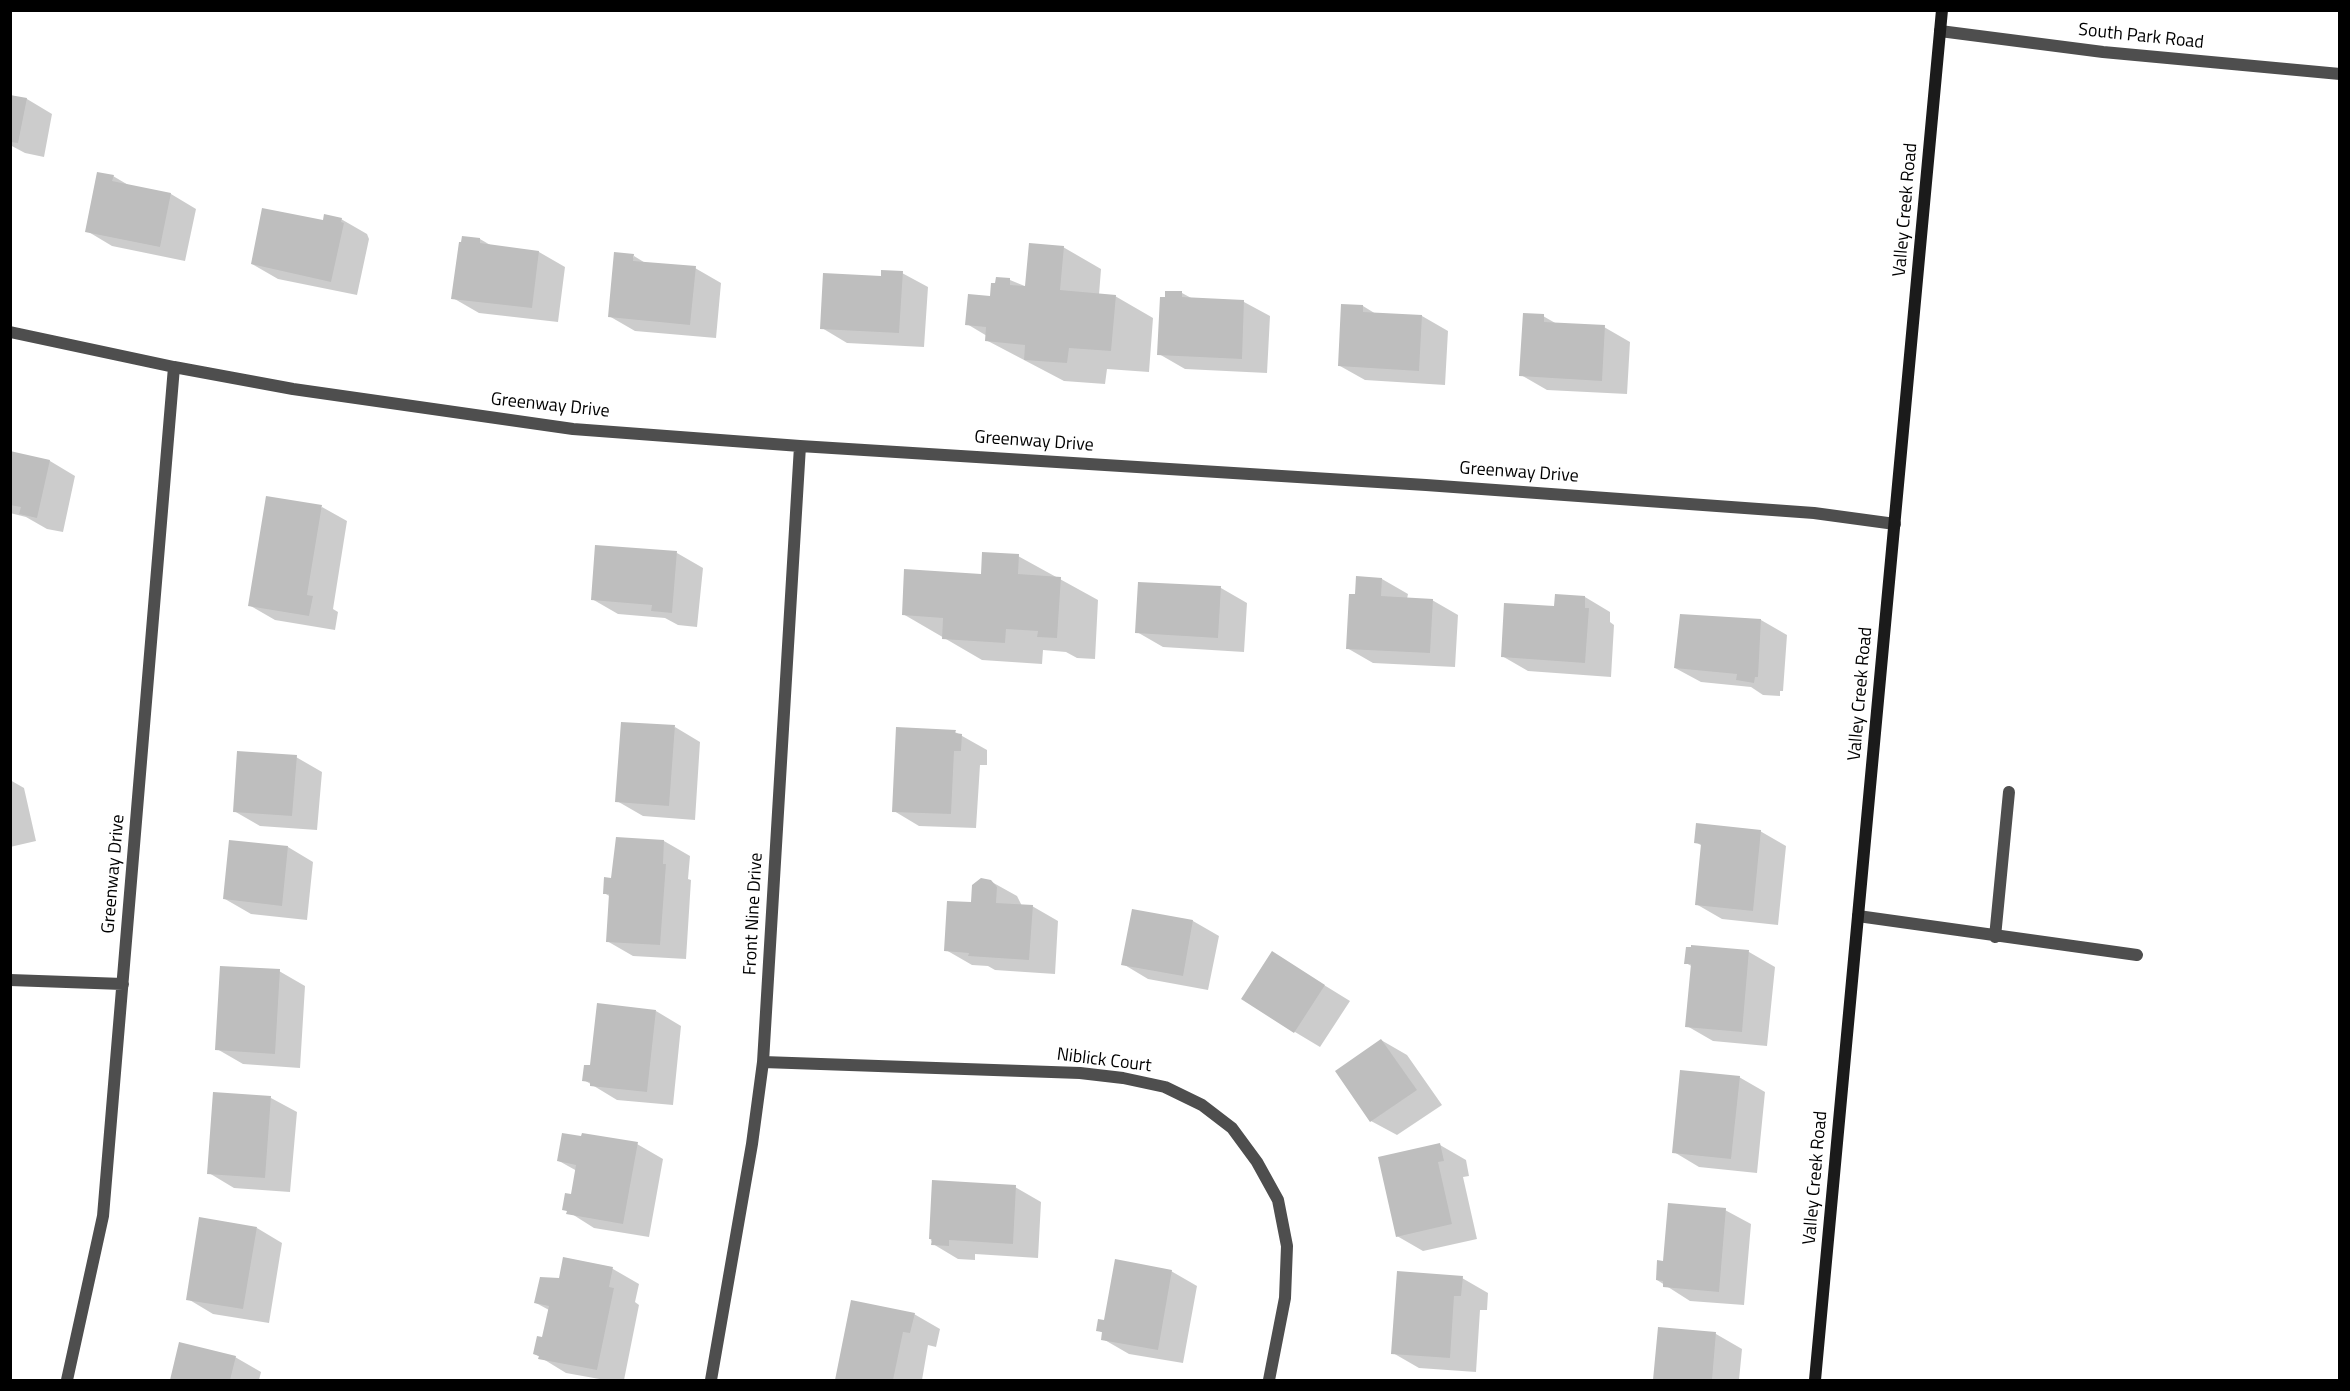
<!DOCTYPE html>
<style>
body{margin:0}
#map{position:relative;width:2350px;height:1391px;overflow:hidden;background:#fff;font-family:"Titillium Web",sans-serif}
canvas{display:block}
.frame{position:absolute;inset:0;border:12px solid #000;pointer-events:none}
</style>
<div id="map">
<canvas width="2350" height="1391"></canvas>
<div class="frame"></div>
</div>
<script>
const ctx = document.querySelector('canvas').getContext('2d');
ctx.lineJoin = 'round';
function paint(path, color) { ctx.fillStyle = color; ctx.fill(path, 'evenodd'); }
const toPath = rows => new Path2D(rows.map(r => 'M' + r).join(''));
function strokePath(path, color, width, dash) { ctx.strokeStyle = color; ctx.lineWidth = width; ctx.lineCap = dash ? 'butt' : 'round'; ctx.setLineDash(dash || []); ctx.stroke(path); }
function write(font, color, halo, rows, align = 'center') {
  ctx.font = font + ' "Titillium Web",sans-serif'; ctx.lineWidth = 4.5; ctx.setLineDash([]); ctx.textBaseline = 'middle'; ctx.strokeStyle = halo; ctx.fillStyle = color; for (const [text, x, y, turn = 0] of rows) {
    ctx.save(); ctx.translate(x, y); ctx.rotate((+turn || 0) * Math.PI / 180); ctx.textAlign = isNaN(turn) ? turn : align; if (halo) ctx.strokeText(text, 0, 0); ctx.fillText(text, 0, 0); ctx.restore();
  }
}
const shadow = toPath([
 [10,96,27,99,52,114,44,157,25,153,10,145],
 [113,176,130,186,171,194,196,209,185,261,112,246,87,231],
 [341,219,367,234,369,239,357,295,278,279,252,264,324,222],
 [480,239,492,246,539,252,565,267,558,322,479,313,453,298],
 [1063,247,1101,269,1099,295,1115,296,1153,318,1149,372,1107,369,1105,384,1064,381,986,340,987,336,967,324,1010,280,1027,287],
 [634,256,647,264,695,268,721,283,716,338,635,331,609,316],
 [902,273,928,287,924,347,847,343,822,328,883,278],
 [1182,293,1193,299,1244,302,1270,316,1267,373,1185,369,1159,354],
 [1363,306,1376,314,1422,316,1448,331,1445,385,1365,380,1340,366],
 [1543,316,1557,324,1604,327,1630,342,1627,394,1547,390,1521,375],
 [10,453,50,461,75,476,63,532,47,529,26,517,10,513],
 [322,507,347,521,333,609,338,612,335,630,275,620,249,605],
 [677,553,703,568,697,627,678,625,665,618,618,614,592,599],
 [1018,556,1098,600,1095,659,1077,658,1066,652,1043,650,1042,664,982,660,903,614],
 [1382,579,1408,594,1407,599,1432,600,1458,615,1455,667,1373,663,1347,648,1356,595],
 [1140,583,1221,588,1247,603,1244,652,1163,647,1137,632],
 [1585,597,1610,612,1610,622,1614,625,1611,677,1528,671,1502,656,1556,608],
 [1761,620,1787,635,1783,691,1780,691,1780,696,1763,695,1751,687,1701,682,1675,668],
 [675,727,700,742,695,820,643,816,617,801],
 [955,732,987,750,987,765,980,765,976,828,919,826,894,811],
 [296,757,322,772,317,830,260,826,234,811],
 [10,780,24,788,36,841,10,847],
 [1760,831,1786,846,1778,925,1722,919,1696,904,1702,846,1696,842],
 [664,841,690,856,688,879,691,880,686,959,633,956,607,941,611,897,604,893,613,879],
 [288,847,313,862,307,920,251,914,225,899],
 [990,881,1017,896,1022,906,1032,906,1058,921,1055,974,995,970,988,966,972,965,946,950,973,904],
 [1133,910,1193,921,1219,936,1208,990,1148,979,1123,964],
 [1749,952,1775,967,1767,1046,1713,1041,1687,1026,1693,967,1686,963],
 [1272,953,1350,1001,1320,1047,1295,1032],
 [279,971,305,986,300,1068,243,1064,217,1049],
 [656,1011,681,1026,673,1105,617,1100,584,1080,591,1066],
 [1381,1040,1407,1055,1442,1105,1397,1135,1371,1121],
 [1739,1077,1765,1092,1757,1173,1699,1167,1674,1152],
 [271,1098,297,1112,290,1192,234,1188,209,1173],
 [637,1144,663,1159,649,1237,594,1228,564,1209,572,1196,577,1171,559,1161],
 [1440,1145,1466,1160,1469,1176,1463,1177,1477,1239,1423,1251,1397,1236],
 [1015,1187,1041,1202,1038,1258,975,1254,975,1260,958,1259,933,1244,930,1238],
 [1725,1210,1751,1224,1744,1305,1690,1301,1657,1280,1665,1262],
 [257,1228,282,1243,269,1323,213,1314,188,1299],
 [564,1259,613,1269,639,1284,635,1302,639,1305,624,1380,605,1380,566,1373,535,1354,543,1338,549,1310,536,1303,560,1280],
 [1171,1271,1197,1286,1183,1363,1129,1354,1103,1339,1103,1333,1098,1330,1105,1322],
 [1462,1278,1488,1293,1487,1310,1480,1310,1476,1372,1419,1368,1393,1353],
 [914,1314,940,1329,936,1347,928,1345,922,1380,836,1380],
 [1659,1329,1716,1334,1742,1349,1739,1380,1655,1380],
 [180,1344,235,1357,261,1372,259,1380,171,1380]
]);
const building = toPath([
 [10,95,27,98,18,143,10,142],
 [97,172,114,175,112,181,171,193,160,247,85,232],
 [262,208,323,220,324,214,342,218,341,222,344,223,331,282,251,264],
 [462,236,480,238,480,243,539,251,532,308,451,299,459,242,461,242],
 [1029,243,1064,246,1060,290,1116,295,1111,351,1069,348,1067,363,1024,360,1025,345,985,341,986,327,965,325,968,294,990,296,991,283,995,283,996,277,1010,278,1010,285,1025,286],
 [614,252,634,254,633,261,696,266,690,325,608,317],
 [881,270,903,271,899,333,820,329,823,273,881,276],
 [1165,291,1182,291,1182,297,1244,300,1242,359,1157,355,1160,297,1165,297],
 [1341,304,1363,305,1363,312,1422,315,1419,371,1338,366],
 [1523,313,1544,314,1544,322,1605,325,1602,381,1519,376],
 [10,451,50,460,37,518,19,514,21,507,10,505],
 [266,496,322,505,307,595,313,596,309,616,248,606],
 [595,545,677,551,672,613,651,611,652,605,591,600],
 [982,552,1019,554,1018,574,1061,577,1057,638,1037,637,1038,631,1006,629,1005,643,942,639,943,618,902,615,904,569,981,574],
 [1356,576,1382,578,1381,596,1433,599,1430,653,1346,649,1349,594,1355,594],
 [1138,582,1221,586,1218,638,1135,633],
 [1555,594,1585,596,1585,608,1589,608,1585,663,1501,657,1504,603,1554,606],
 [1680,614,1761,619,1758,677,1755,677,1754,683,1736,680,1737,674,1674,668],
 [621,722,675,725,669,806,615,802],
 [896,727,956,730,955,733,962,734,961,751,954,751,951,814,892,812],
 [237,751,297,755,292,816,233,812],
 [1696,823,1761,830,1753,911,1695,905,1701,844,1694,843],
 [616,837,664,840,663,864,666,864,660,945,606,942,609,894,603,894,604,877,611,878],
 [229,840,288,846,282,906,223,899],
 [981,878,991,880,997,887,996,903,1033,905,1029,960,968,956,969,953,944,951,947,901,971,902,972,885],
 [1132,909,1193,920,1183,976,1121,965],
 [1691,945,1749,950,1742,1032,1685,1027,1691,964,1684,964,1686,947,1691,947],
 [1272,951,1325,985,1294,1033,1241,999],
 [220,966,280,969,275,1054,215,1050],
 [597,1003,656,1010,647,1092,590,1086,590,1082,582,1081,584,1065,590,1065],
 [1381,1039,1417,1090,1370,1122,1335,1071],
 [1680,1070,1740,1076,1731,1159,1672,1153],
 [213,1092,271,1096,265,1178,207,1174],
 [562,1133,581,1136,582,1133,638,1142,623,1224,566,1214,567,1211,562,1210,565,1193,571,1194,576,1165,557,1161],
 [1440,1143,1444,1161,1438,1162,1452,1224,1396,1237,1378,1157],
 [932,1180,1016,1185,1013,1244,949,1240,949,1246,931,1245,932,1239,929,1239],
 [1668,1203,1726,1208,1719,1292,1663,1287,1663,1281,1656,1280,1657,1260,1663,1261],
 [199,1217,257,1227,243,1309,186,1300],
 [563,1257,613,1267,609,1287,614,1288,597,1370,538,1359,539,1356,533,1354,537,1336,542,1337,549,1306,534,1303,540,1277,559,1278],
 [1115,1259,1172,1270,1158,1350,1101,1340,1102,1332,1096,1331,1098,1319,1104,1320],
 [1397,1271,1463,1276,1461,1296,1454,1296,1450,1358,1391,1354],
 [851,1300,915,1313,910,1333,903,1332,893,1380,835,1380],
 [1658,1327,1716,1332,1712,1380,1653,1380],
 [179,1342,236,1356,230,1380,170,1380]
]);
const lane = toPath([
 [1858,916,2137,955],
 [1995,937,2009,792]
]);
const street = toPath([
 [1940,31,2103,52,2340,74],
 [10,332,174,367,293,389,573,429,800,446,1426,485,1814,513,1895,524],
 [10,980,123,984],
 [763,1062,1080,1073,1123,1078,1165,1087,1202,1105,1232,1128,1257,1162,1278,1200,1287,1246,1285,1298,1269,1380],
 [67,1380,103,1216,174,367],
 [711,1380,752,1144,763,1062,800,446]
]);
const secondary = toPath([
 [1815,1380,1942,10]
]);
const streetNames = [
 ["South Park Road",2141,37,6],
 ["Valley Creek Road",1906,210,-85],
 ["Greenway Drive",550,406,6],
 ["Greenway Drive",1034,442,4],
 ["Greenway Drive",1519,473,4],
 ["Valley Creek Road",1861,694,-85],
 ["Greenway Drive",114,874,-85],
 ["Front Nine Drive",754,914,-87],
 ["Niblick Court",1104,1061,7],
 ["Valley Creek Road",1816,1178,-85]
];
paint(shadow, '#0003');
paint(building, '#bebebe');
strokePath(lane, '#4e4e4e', 12);
strokePath(street, '#4e4e4e', 12);
strokePath(secondary, '#1b1b1b', 12);
write('18px', '#000', '#fff', streetNames);
</script>
